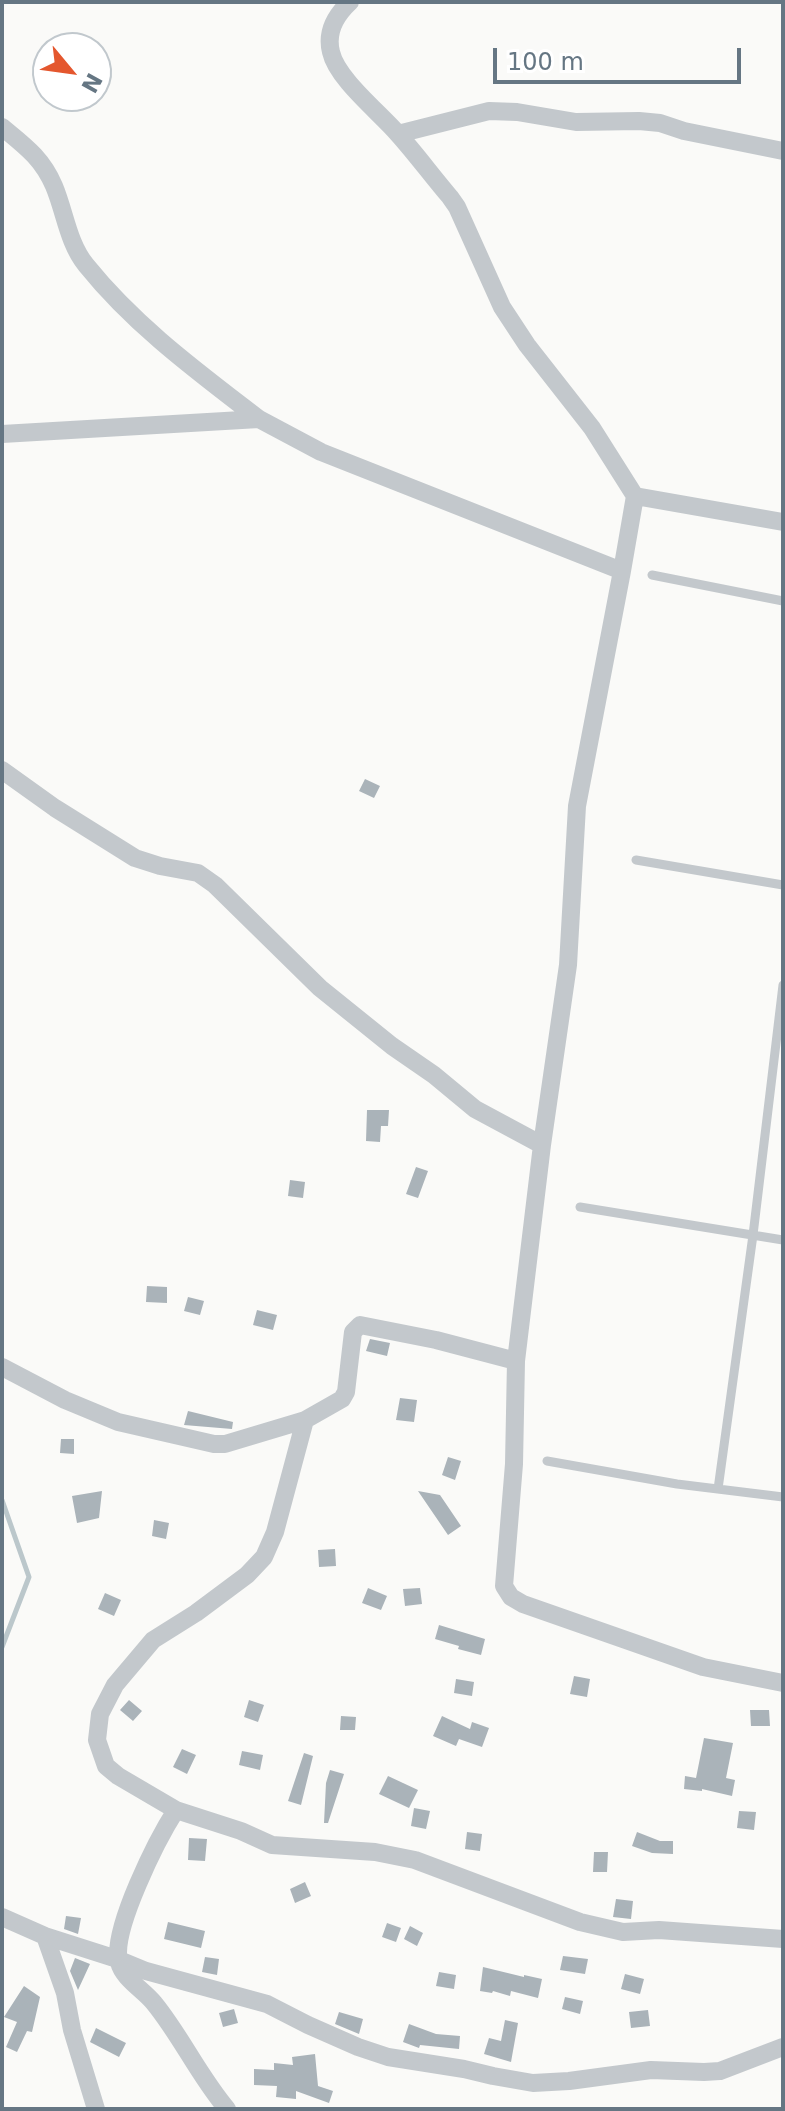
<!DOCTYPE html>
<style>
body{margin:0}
#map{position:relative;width:785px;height:2111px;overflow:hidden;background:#fafaf8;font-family:"DejaVu Sans",sans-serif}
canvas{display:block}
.frame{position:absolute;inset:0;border:4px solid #657683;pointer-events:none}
.north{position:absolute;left:32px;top:32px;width:80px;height:80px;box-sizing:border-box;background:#fff;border:2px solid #c1c8cd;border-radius:50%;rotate:119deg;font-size:22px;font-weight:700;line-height:32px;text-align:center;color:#657683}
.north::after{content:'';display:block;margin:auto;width:28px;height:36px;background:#e4572e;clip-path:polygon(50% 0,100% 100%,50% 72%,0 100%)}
.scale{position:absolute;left:493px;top:48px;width:248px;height:36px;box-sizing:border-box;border:4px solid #657683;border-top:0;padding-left:10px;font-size:24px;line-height:28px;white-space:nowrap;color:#657683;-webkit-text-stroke:6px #fff;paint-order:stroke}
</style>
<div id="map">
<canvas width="785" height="2111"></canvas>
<div class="frame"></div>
<div class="north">N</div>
<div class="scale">100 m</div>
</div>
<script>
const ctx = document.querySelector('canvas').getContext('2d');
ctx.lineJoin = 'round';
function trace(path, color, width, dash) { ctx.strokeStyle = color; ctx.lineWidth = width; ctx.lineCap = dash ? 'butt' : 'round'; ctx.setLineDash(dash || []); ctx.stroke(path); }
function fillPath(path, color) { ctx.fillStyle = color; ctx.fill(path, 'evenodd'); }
trace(new Path2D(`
 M2,1500l27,77 -27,70`), '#bbc7cb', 5);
fillPath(new Path2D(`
 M365,779l15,7 -6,12 -15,-7z
 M367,1110h22l-1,16h-7l-1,16 -14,-1z
 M416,1167l12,4 -10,27 -12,-4z
 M290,1180l15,2 -2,16 -15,-2z
 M147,1286l20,1v16l-21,-1z
 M188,1297l16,4 -4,14 -16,-4z
 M257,1310l20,5 -4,15 -20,-5z
 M370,1339l20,4 -3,13 -21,-5z
 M400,1398l17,2 -3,22 -18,-2z
 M188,1411l45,11 -1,7 -48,-4z
 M61,1439h13v15l-14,-1z
 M448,1457l13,4 -6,19 -13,-5z
 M102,1491l-3,27 -22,5 -5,-27z
 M418,1491l22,4 21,31 -13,9z
 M154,1520l15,3 -3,16 -14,-3z
 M335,1549l1,17 -17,1 -1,-17z
 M368,1588l19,8 -6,14 -19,-7z
 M420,1588l2,16 -17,2 -2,-17z
 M105,1593l16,7 -7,16 -16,-7z
 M439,1625l46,14 -4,16 -23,-6 1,-3 -24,-7z
 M574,1676l16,3 -3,18 -17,-3z
 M456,1679l18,3 -2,14 -18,-3z
 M129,1700l13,11 -9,10 -13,-11z
 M249,1700l15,5 -6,17 -14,-5z
 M750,1710h19l1,16h-19z
 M341,1716l15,1 -1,13h-15z
 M442,1716l28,13 2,-7 17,6 -7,19 -23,-8 -3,7 -23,-10z
 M704,1738l29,5 -7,35 9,2 -3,16 -30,-7v2l-18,-2 1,-13 11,2z
 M182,1749l14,6 -9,19 -14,-7z
 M242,1751l21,4 -3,15 -21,-5z
 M304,1753l9,3 -12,49 -13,-4z
 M330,1770l14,4 -16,49h-4l2,-40z
 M388,1776l30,14 -9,18 -30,-14z
 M414,1808l16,3 -4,18 -15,-3z
 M739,1811l17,1 -2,18 -17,-2z
 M467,1832l15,2 -2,17 -15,-2z
 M637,1832l23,9h13v13l-21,-1 -20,-7z
 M189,1838l18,1 -2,22 -17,-1z
 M594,1852h14l-1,20h-14z
 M305,1882l6,14 -16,7 -5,-14z
 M616,1899l17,2 -2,18 -18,-2z
 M66,1916l15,2 -3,16 -14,-5z
 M168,1922l37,9 -4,17 -37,-9z
 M387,1923l14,5 -5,14 -14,-5z
 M410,1926l13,7 -6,13 -13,-7z
 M563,1956l25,3 -3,15 -25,-4z
 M205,1957l14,2 -2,16 -15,-3z
 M75,1958l15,6 -12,26 -8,-19z
 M483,1967l41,10v-2l18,4 -4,19 -27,-7 -1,5 -17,-5 -1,2 -12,-2z
 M439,1972l17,3 -2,14 -18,-3z
 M625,1974l19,5 -4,15 -19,-5z
 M24,1986l16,11 -8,35 -5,-1 -10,21 -11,-5 11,-25 -13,-5z
 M565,1997l18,4 -3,13 -18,-5z
 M234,2009l4,14 -15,4 -4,-14z
 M648,2010l2,16 -19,2 -2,-16z
 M339,2012l24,7 -4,15 -24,-10z
 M505,2020l13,3 -7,39 -27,-8 5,-16 12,3z
 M409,2024l27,10 24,2 -1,13 -39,-4 -1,3 -16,-6z
 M96,2028l30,15 -7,14 -29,-15z
 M315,2054l3,32 15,5 -4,12 -33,-12v8l-20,-2 1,-11 -23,-1v-16l20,1v-7l19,2 -1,-8z`), '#aab3b9');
trace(new Path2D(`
 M652,575l131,26
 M636,860l147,25
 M580,1207l203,33
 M547,1461l130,23 106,13
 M718,1489l35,-254 30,-250`), '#c3c8cc', 9);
trace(new Path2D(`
 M350,2c-14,13 -24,30 -19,50 6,27 48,60 67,82 18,20 34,42 52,63l7,10 45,100 25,38 65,83 43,68 -13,75
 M2,127c23,19 40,31 52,59 11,26 14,57 32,79 49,61 112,107 173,154
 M398,134l91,-23 28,1 59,10 63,-1 21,2 24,8 99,20
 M2,434l257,-15 62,33 301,119 -45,235 -9,159 -26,180 -26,216 -2,103 -10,122 7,11 12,7 180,63 80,16
 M635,496l148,26
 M2,770l53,38 80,50 25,8 38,7 17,12 105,103 72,58 42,29 41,34 67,36
 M2,1367l63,33 53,22 96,22h11l80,-24 37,-21 4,-7 7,-60 7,-7 76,15 80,21
 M305,1420l-30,112 -11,25 -17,18 -51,38 -43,27 -38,45 -15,29 -3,26 9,26 12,10 58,34 65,21 31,14 103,7 40,8 165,62 43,10 36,-2 124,9
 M176,1810c-18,28 -65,120 -57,152 4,17 25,28 35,41 27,33 45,73 73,106
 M2,1917l43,19 72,23 29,12 121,33 41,21 50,22 30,10 76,12 29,7 40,7 36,-2 82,-11 53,2 16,-1 63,-24
 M45,1936l20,57 7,37 24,79`), '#c3c8cc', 18);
</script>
